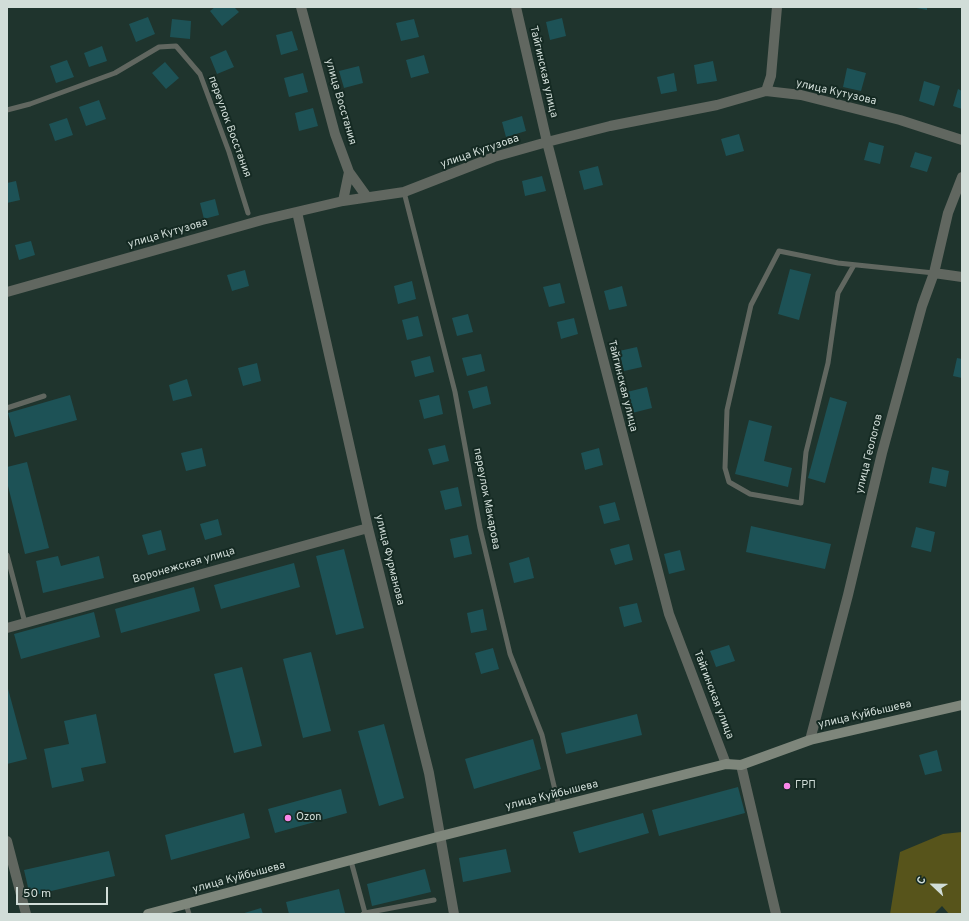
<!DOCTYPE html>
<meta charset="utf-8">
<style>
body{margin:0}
#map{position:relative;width:969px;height:921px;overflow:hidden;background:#1f342d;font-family:Overpass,sans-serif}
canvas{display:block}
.frame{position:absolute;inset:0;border:8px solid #d1ddd8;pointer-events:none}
.north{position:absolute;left:913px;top:865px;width:40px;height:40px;-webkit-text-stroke:3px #152a23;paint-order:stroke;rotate:292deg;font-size:11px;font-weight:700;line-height:16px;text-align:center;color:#d1ddd8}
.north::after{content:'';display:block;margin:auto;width:14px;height:18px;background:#d1ddd8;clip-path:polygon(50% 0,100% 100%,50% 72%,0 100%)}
.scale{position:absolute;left:16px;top:887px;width:92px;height:18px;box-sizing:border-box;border:2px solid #d1ddd8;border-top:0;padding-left:5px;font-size:12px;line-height:14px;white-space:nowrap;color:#d1ddd8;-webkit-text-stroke:3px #152a23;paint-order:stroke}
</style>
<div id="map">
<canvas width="969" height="921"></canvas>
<div class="frame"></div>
<div class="north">С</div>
<div class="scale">50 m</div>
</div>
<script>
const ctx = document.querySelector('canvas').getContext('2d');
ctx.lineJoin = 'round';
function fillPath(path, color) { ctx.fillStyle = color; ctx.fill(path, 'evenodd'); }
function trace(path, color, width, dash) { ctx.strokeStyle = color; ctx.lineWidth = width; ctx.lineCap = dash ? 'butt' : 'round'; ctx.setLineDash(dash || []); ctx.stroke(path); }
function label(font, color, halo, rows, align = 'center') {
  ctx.font = font + ' Overpass,sans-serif'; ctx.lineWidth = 4; ctx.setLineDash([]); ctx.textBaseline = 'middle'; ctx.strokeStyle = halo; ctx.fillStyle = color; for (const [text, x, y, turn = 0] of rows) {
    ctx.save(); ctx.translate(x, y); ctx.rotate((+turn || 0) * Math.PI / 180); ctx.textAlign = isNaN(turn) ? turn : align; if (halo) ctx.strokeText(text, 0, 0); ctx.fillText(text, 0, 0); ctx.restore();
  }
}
fillPath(new Path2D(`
 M962,832v82h-13l-7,-8 -8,8h-44l10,-62 43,-18z`), '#57541b');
fillPath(new Path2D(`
 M215,7h19l5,5 -17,14 -12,-15z
 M911,7h16v3z
 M148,17l7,17 -19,8 -7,-18z
 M562,18l4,18 -16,4 -4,-18z
 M172,19l19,2 -1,18 -20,-2z
 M414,19l5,18 -18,4 -5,-18z
 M292,31l6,19 -17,5 -5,-20z
 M102,46l5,15 -18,6 -5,-14z
 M226,50l8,17 -17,7 -7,-17z
 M424,55l5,18 -18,5 -5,-18z
 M67,60l7,17 -18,6 -6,-17z
 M713,61l4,20 -20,3 -3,-19z
 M165,62l14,16 -13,11 -14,-16z
 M359,66l4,17 -19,5 -5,-17z
 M847,68l19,5 -5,18 -18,-4z
 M303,73l5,19 -19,5 -5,-19z
 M674,73l3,18 -16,3 -4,-17z
 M924,81l16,5 -6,20 -15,-5z
 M958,89l4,2v18l-9,-3z
 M99,100l7,19 -20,7 -7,-19z
 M313,108l5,18 -19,5 -4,-18z
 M522,116l4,15 -20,6 -4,-15z
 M67,118l6,17 -18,6 -6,-17z
 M739,134l5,17 -18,5 -5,-17z
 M869,142l15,4 -4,18 -16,-4z
 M915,152l17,5 -5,15 -17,-5z
 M598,166l5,19 -19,5 -5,-19z
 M542,176l4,15 -21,5 -3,-15z
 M16,181l4,19 -13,3v-20z
 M215,199l4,16 -15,4 -4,-16z
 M31,241l4,14 -16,5 -4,-15z
 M790,269l21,5 -12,46 -21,-6z
 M245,270l4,16 -17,5 -5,-16z
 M412,281l4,18 -18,5 -4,-18z
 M560,283l5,20 -16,4 -6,-20z
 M622,286l5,20 -18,4 -5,-19z
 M468,314l5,18 -16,4 -5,-18z
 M418,316l5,20 -16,4 -5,-20z
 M574,318l4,16 -17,5 -4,-17z
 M637,347l5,20 -18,4 -5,-20z
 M481,354l4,17 -18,5 -5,-18z
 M430,356l4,16 -19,5 -4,-16z
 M957,358l5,1v19l-9,-2z
 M257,363l4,18 -18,5 -5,-18z
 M187,379l5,17 -19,5 -4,-16z
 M487,386l4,18 -18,5 -5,-18z
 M647,387l5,21 -20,5 -5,-21z
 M70,395l7,25 -62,17 -7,-24z
 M439,395l4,19 -19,5 -5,-19z
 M830,397l17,5 -22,81 -17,-5z
 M749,420l23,6 -8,35 28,7 -4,19 -53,-13z
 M445,445l4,16 -16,4 -5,-16z
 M202,448l4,18 -20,5 -5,-18z
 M599,448l4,17 -18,5 -4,-17z
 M27,462l22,86 -24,6 -18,-72v-15z
 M932,467l17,4 -3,16 -17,-4z
 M458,487l4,19 -17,4 -5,-19z
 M615,502l5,18 -16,4 -5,-18z
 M218,519l4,16 -17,5 -5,-16z
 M751,526l80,18 -6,25 -79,-17z
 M916,527l19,5 -4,20 -20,-5z
 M161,530l5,20 -18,5 -6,-20z
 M468,535l4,19 -18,4 -4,-19z
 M629,544l4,16 -18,5 -5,-16z
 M344,549l20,79 -28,7 -20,-79z
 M680,550l5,20 -16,4 -5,-20z
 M58,556l3,10 38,-10 5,22 -61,15 -7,-32z
 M529,557l5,21 -20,5 -5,-20z
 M294,563l6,24 -79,22 -7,-24z
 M194,587l6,24 -79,22 -6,-24z
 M637,603l5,19 -18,5 -5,-20z
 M483,609l4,21 -16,3 -4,-20z
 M94,612l6,25 -79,22 -7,-25z
 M729,645l6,16 -19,6 -6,-16z
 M493,648l6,21 -18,5 -6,-21z
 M311,652l20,79 -28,7 -20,-79z
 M242,667l20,79 -28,7 -20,-79z
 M7,685l20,74 -20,5z
 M96,714l10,49 -25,5 3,13 -32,7 -8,-39 25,-5 -5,-23z
 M637,714l5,21 -76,19 -5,-21z
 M384,724l20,74 -25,8 -21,-75z
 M533,739l8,30 -67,20 -9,-30z
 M937,750l5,21 -17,4 -6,-20z
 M738,787l7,26 -86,23 -7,-26z
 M341,789l6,24 -72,20 -7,-24z
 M244,813l6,25 -79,22 -6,-25z
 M643,813l6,20 -70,20 -6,-21z
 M506,849l5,23 -48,10 -4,-24z
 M109,851l6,25 -85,20 -6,-26z
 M425,869l6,23 -59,14 -5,-22z
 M339,889l6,24 -56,1 -3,-12z
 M261,908l2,6h-22z`), '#1d5256');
trace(new Path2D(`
 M7,110l23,-6 85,-31 44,-26 17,-1 24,28 29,78 19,61
 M404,192l51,200 25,136 30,126 32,81 17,72
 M854,265l-16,28 -10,70 -22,89 -5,51 -51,-9 -21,-12 -4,-14 2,-58 24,-105 28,-54 59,12 96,10
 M7,408l37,-12
 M7,555l18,68
 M351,861l14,52 -2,1
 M186,904l3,10
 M365,913l69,-13`), '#616760', 5);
trace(new Path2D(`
 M301,7l34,127 14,38 18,25
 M516,7l31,135 122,472 57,150
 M766,91l5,-15 6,-69
 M343,201l6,-29
 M297,212l71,316 61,245 25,141
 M934,273l28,4
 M7,292l255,-72 81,-19 61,-9 90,-35 53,-15 63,-16 107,-21 49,-14 35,4 99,25 62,20
 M7,628l361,-100
 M810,740l38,-145 34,-142 40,-147 12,-33 14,-60 14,-36
 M741,765l35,149
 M7,841l19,73`), '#616760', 10);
trace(new Path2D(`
 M148,914l293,-78 285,-72 15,1 69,-25 152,-35`), '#7e867b', 10);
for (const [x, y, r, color] of [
 [787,786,4,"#f987e9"],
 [288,818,4,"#f987e9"]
]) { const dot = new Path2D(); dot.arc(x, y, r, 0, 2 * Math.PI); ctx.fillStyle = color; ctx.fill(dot); trace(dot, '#152a23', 1.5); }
label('11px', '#d1ddd8', '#152a23', [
 ["Тайгинская улица",543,72,77],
 ["улица Кутузова",836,93,13],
 ["улица Восстания",340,102,74],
 ["переулок Восстания",229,127,70],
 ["улица Кутузова",480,152,-19],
 ["улица Кутузова",168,234,-16],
 ["Тайгинская улица",622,386,76],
 ["улица Геологов",870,454,-76],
 ["переулок Макарова",486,499,79],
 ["улица Фурманова",389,560,76],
 ["Воронежская улица",184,566,-16],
 ["Тайгинская улица",713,695,69],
 ["улица Куйбышева",865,715,-13],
 ["улица Куйбышева",552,796,-14],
 ["улица Куйбышева",239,878,-15]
]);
label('11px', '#d1ddd8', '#152a23', [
 ["ГРП",795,786],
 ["Ozon",296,818]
], 'left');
</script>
